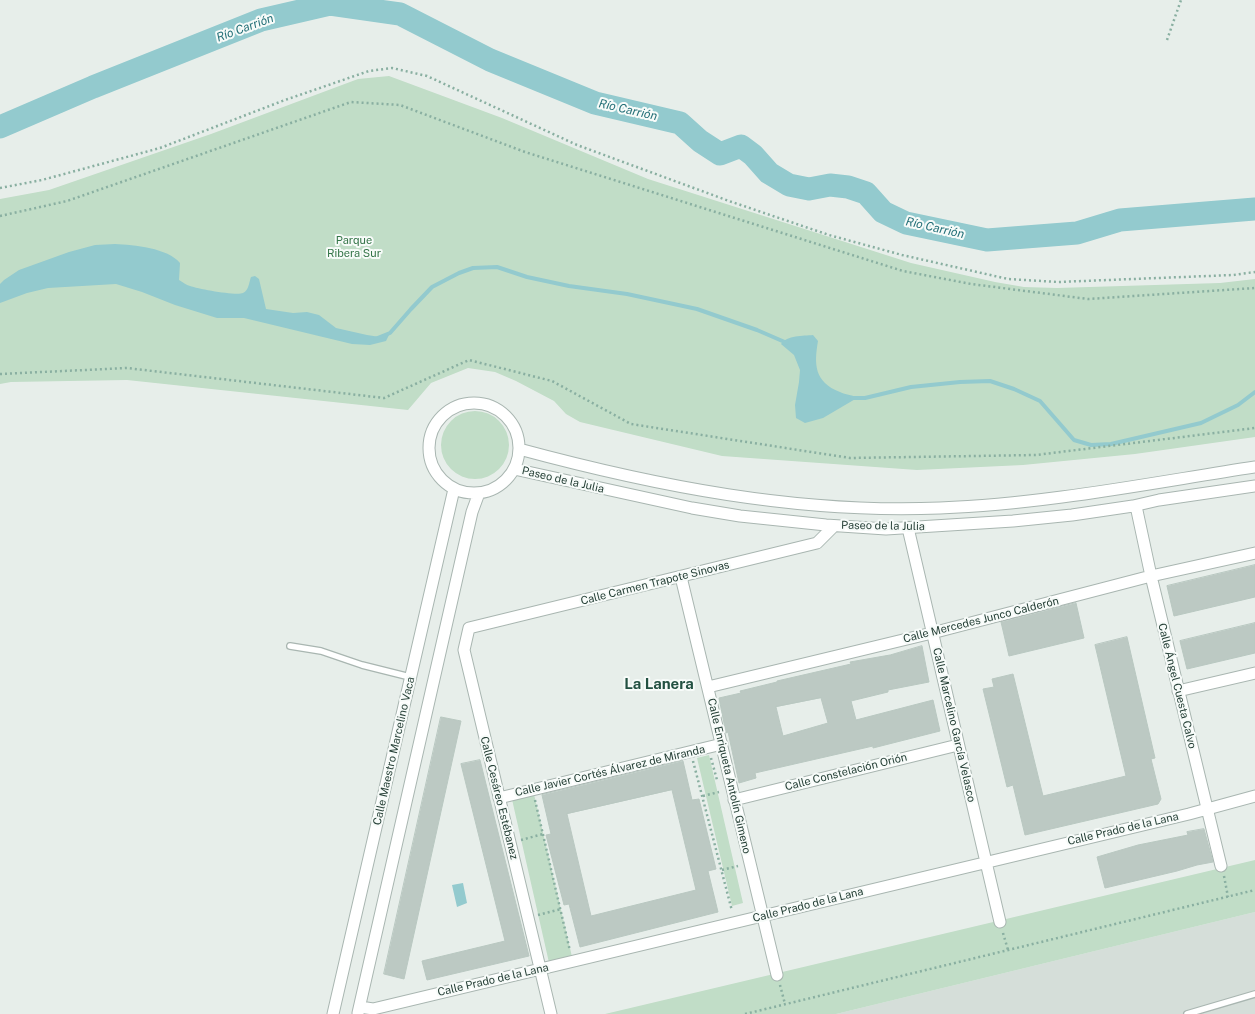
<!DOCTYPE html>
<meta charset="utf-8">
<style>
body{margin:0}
canvas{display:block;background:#e7eeea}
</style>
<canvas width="1255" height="1014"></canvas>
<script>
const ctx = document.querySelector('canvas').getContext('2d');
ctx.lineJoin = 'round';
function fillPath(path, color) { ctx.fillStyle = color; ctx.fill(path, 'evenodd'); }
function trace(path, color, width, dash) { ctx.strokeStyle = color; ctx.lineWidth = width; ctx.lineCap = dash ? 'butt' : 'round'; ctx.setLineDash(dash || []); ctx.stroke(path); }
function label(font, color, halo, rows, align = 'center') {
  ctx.font = font + ' "Public Sans",sans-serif'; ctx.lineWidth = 4; ctx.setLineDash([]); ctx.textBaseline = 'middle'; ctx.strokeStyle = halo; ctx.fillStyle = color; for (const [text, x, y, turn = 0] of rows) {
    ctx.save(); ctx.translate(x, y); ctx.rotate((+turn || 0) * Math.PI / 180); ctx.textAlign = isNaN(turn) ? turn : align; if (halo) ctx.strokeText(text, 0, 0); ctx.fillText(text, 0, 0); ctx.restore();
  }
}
fillPath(new Path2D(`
 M1255,912v102h-419z`), '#d5ded9');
fillPath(new Path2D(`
 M389,76l113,42 146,61 263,84 84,19 29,5 33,1 163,-5 35,-4v158l-120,17 -112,11 -106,5 -195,-14 -142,-34 -14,-8 -12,-13 -38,-20 -21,-9 -27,-4 -37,15 -23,27 -281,-30 -116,2 -11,2v-185l49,-9 162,-56 147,-55z
 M441 445a34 34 0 1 1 68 0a34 34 0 1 1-68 0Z
 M709,755l34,148 -11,3 -35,-148z
 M533,790l40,171 -23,6 -39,-172z
 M1255,860v52l-419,102h-231z`), '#c1ddc7');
fillPath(new Path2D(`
 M115,244c19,1 53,4 65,19l-1,17c4,2 7,5 11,6 9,3 46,10 53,7 6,-3 6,-11 8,-16l4,-1 4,3 7,30 27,4 14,-1 12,3 17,13 31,7 13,2 10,-4 -4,8 -16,4 -18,-1 -108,-26h-27l-42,-13 -33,-13 -26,-8 -68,4 -21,5 -27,10v-19l4,-4 15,-10 50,-18 26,-7z
 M813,335l5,6c-4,23 -4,41 22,51 6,3 11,2 17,6l-34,20 -18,5 -9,-5 -1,-13 4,-23 1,-12 -6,-15 -13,-11c6,-9 22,-8 32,-9z
 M463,883l4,20 -10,4 -5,-22z`), '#93cace');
trace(new Path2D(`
 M330,4l15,-4
 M375,339l15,-6 21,-24 21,-22 27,-14 14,-5 24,-1 30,10 42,9 58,8 70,15 60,21 30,13
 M852,398h13l46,-11 49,-5 30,-1 24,8 26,12 34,39 17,5 20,-1 90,-21 37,-18 17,-13`), '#93cace', 4);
trace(new Path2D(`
 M0,127l93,-40 168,-67 69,-16 70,10 90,46 105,43 85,20 20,18 20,13 21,-8 12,9 16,18 20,12 20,4 21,-4 18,2 18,6 17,19 23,11 81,17 90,-7 43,-13 135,-11`), '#93cace', 23);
const building = new Path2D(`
 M1255,565v32l-81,19 -7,-30z
 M1076,603l8,35 -75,18 -8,-34z
 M1255,623v30l-68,16 -7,-28z
 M1127,637l28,121 -4,1 10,40 -3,5 -133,31 -12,-50 -6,2 -24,-98 11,-2 -2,-8 21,-5 30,122 83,-20 -31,-131z
 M922,646l7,36 -41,8v2l-37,9 5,19 77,-20 7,31 -67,17v-2l-118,27 1,5 -17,5 -11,-51 -2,1 -7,-35 22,-5 -1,-2 37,-9v-1l74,-17 -1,-2 40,-7zM821,698l7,25 -45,13 -7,-29z
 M441,717l20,4 -57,258 -20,-5z
 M480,760l49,196 -102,24 -5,-19 83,-20 -44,-177z
 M683,761l9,39 7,-1 17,70 -8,2 10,41 -138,35 -11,-43 -5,1 -18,-70 5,-1 -9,-39zM672,790l24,100 -105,26 -24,-102z
 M1204,829l9,33 -16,3 -20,6 -72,17 -8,-31 41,-12 50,-10 -1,-3z`);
fillPath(building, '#bcc9c3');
trace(building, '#b9c8c1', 1);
const lane = new Path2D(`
 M290,646l31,5 41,14 48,12
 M1187,1014l68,-20`);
const street = new Path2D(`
 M429 448a45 45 0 1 1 90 0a45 45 0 1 1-90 0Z
 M519,449c137,37 279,65 421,59 106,-4 210,-25 315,-41
 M514,469l178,39 48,8 86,9 60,4 127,-8 59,-6 61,-9 26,-6 96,-14
 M1136,506l15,70 70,290
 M908,528l92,394
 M681,577l96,398
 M708,687l224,-54 219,-57 104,-23
 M1178,691l77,-18
 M499,798l223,-54
 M734,800l224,-55
 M360,1007l13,2 816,-195 66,-18
 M358,1013l114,-501 7,-19
 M333,1014l121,-525
 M551,1014l-87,-364 5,-22 348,-85 17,-17`);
trace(lane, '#a9b6b1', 8);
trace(street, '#a9b6b1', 13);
trace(new Path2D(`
 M1167,40l14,-40
 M0,188l42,-8 118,-32 125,-48 84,-29 23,-3 35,8 150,69 152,56 100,34 73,20 106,24 50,3 175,-7 22,-3
 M0,216l67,-15 284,-99 49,3 125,47 378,119 68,13 117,15 167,-11
 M0,374l127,-6 257,30 85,-38 83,21 79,43 219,34 186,-3 219,-27
 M711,758l6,22
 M693,761l39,150
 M703,796l16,-4
 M535,800l35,151
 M521,840l22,-6
 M722,870l16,-4
 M1224,876l4,21
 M538,915l23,-6
 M1003,933l5,17
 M780,985l5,19
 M745,1014l510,-124`), '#89afa1', 2.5, [2, 3]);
trace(lane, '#fff', 5.5);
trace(street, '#fff', 11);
label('11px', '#337447', '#f7fbf9', [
 ["Parque",354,241],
 ["Ribera Sur",354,254]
]);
label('11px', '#264037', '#f7fbf9', [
 ["Paseo de la Julia",563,480,13],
 ["Paseo de la Julia",883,526,1],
 ["Calle Carmen Trapote Sinovas",655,583,-14],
 ["Calle Mercedes Junco Calderón",981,620,-14],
 ["Calle Ángel Cuesta Calvo",1177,686,76],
 ["Calle Marcelino García Velasco",954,725,77],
 ["Calle Maestro Marcelino Vaca",394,751,-77],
 ["Calle Javier Cortés Álvarez de Miranda",610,771,-13],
 ["Calle Constelación Orión",846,772,-14],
 ["Calle Enriqueta Antolín Gimeno",729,776,77],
 ["Calle Cesáreo Estébanez",499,798,76],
 ["Calle Prado de la Lana",1123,829,-13],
 ["Calle Prado de la Lana",808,905,-14],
 ["Calle Prado de la Lana",493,980,-13]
]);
label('italic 12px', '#247078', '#f7fbf9', [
 ["Río Carrión",245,28,-20],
 ["Río Carrión",628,110,13],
 ["Río Carrión",935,228,13]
]);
label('bold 15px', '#235142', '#f7fbf9', [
 ["La Lanera",659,684]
]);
</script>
